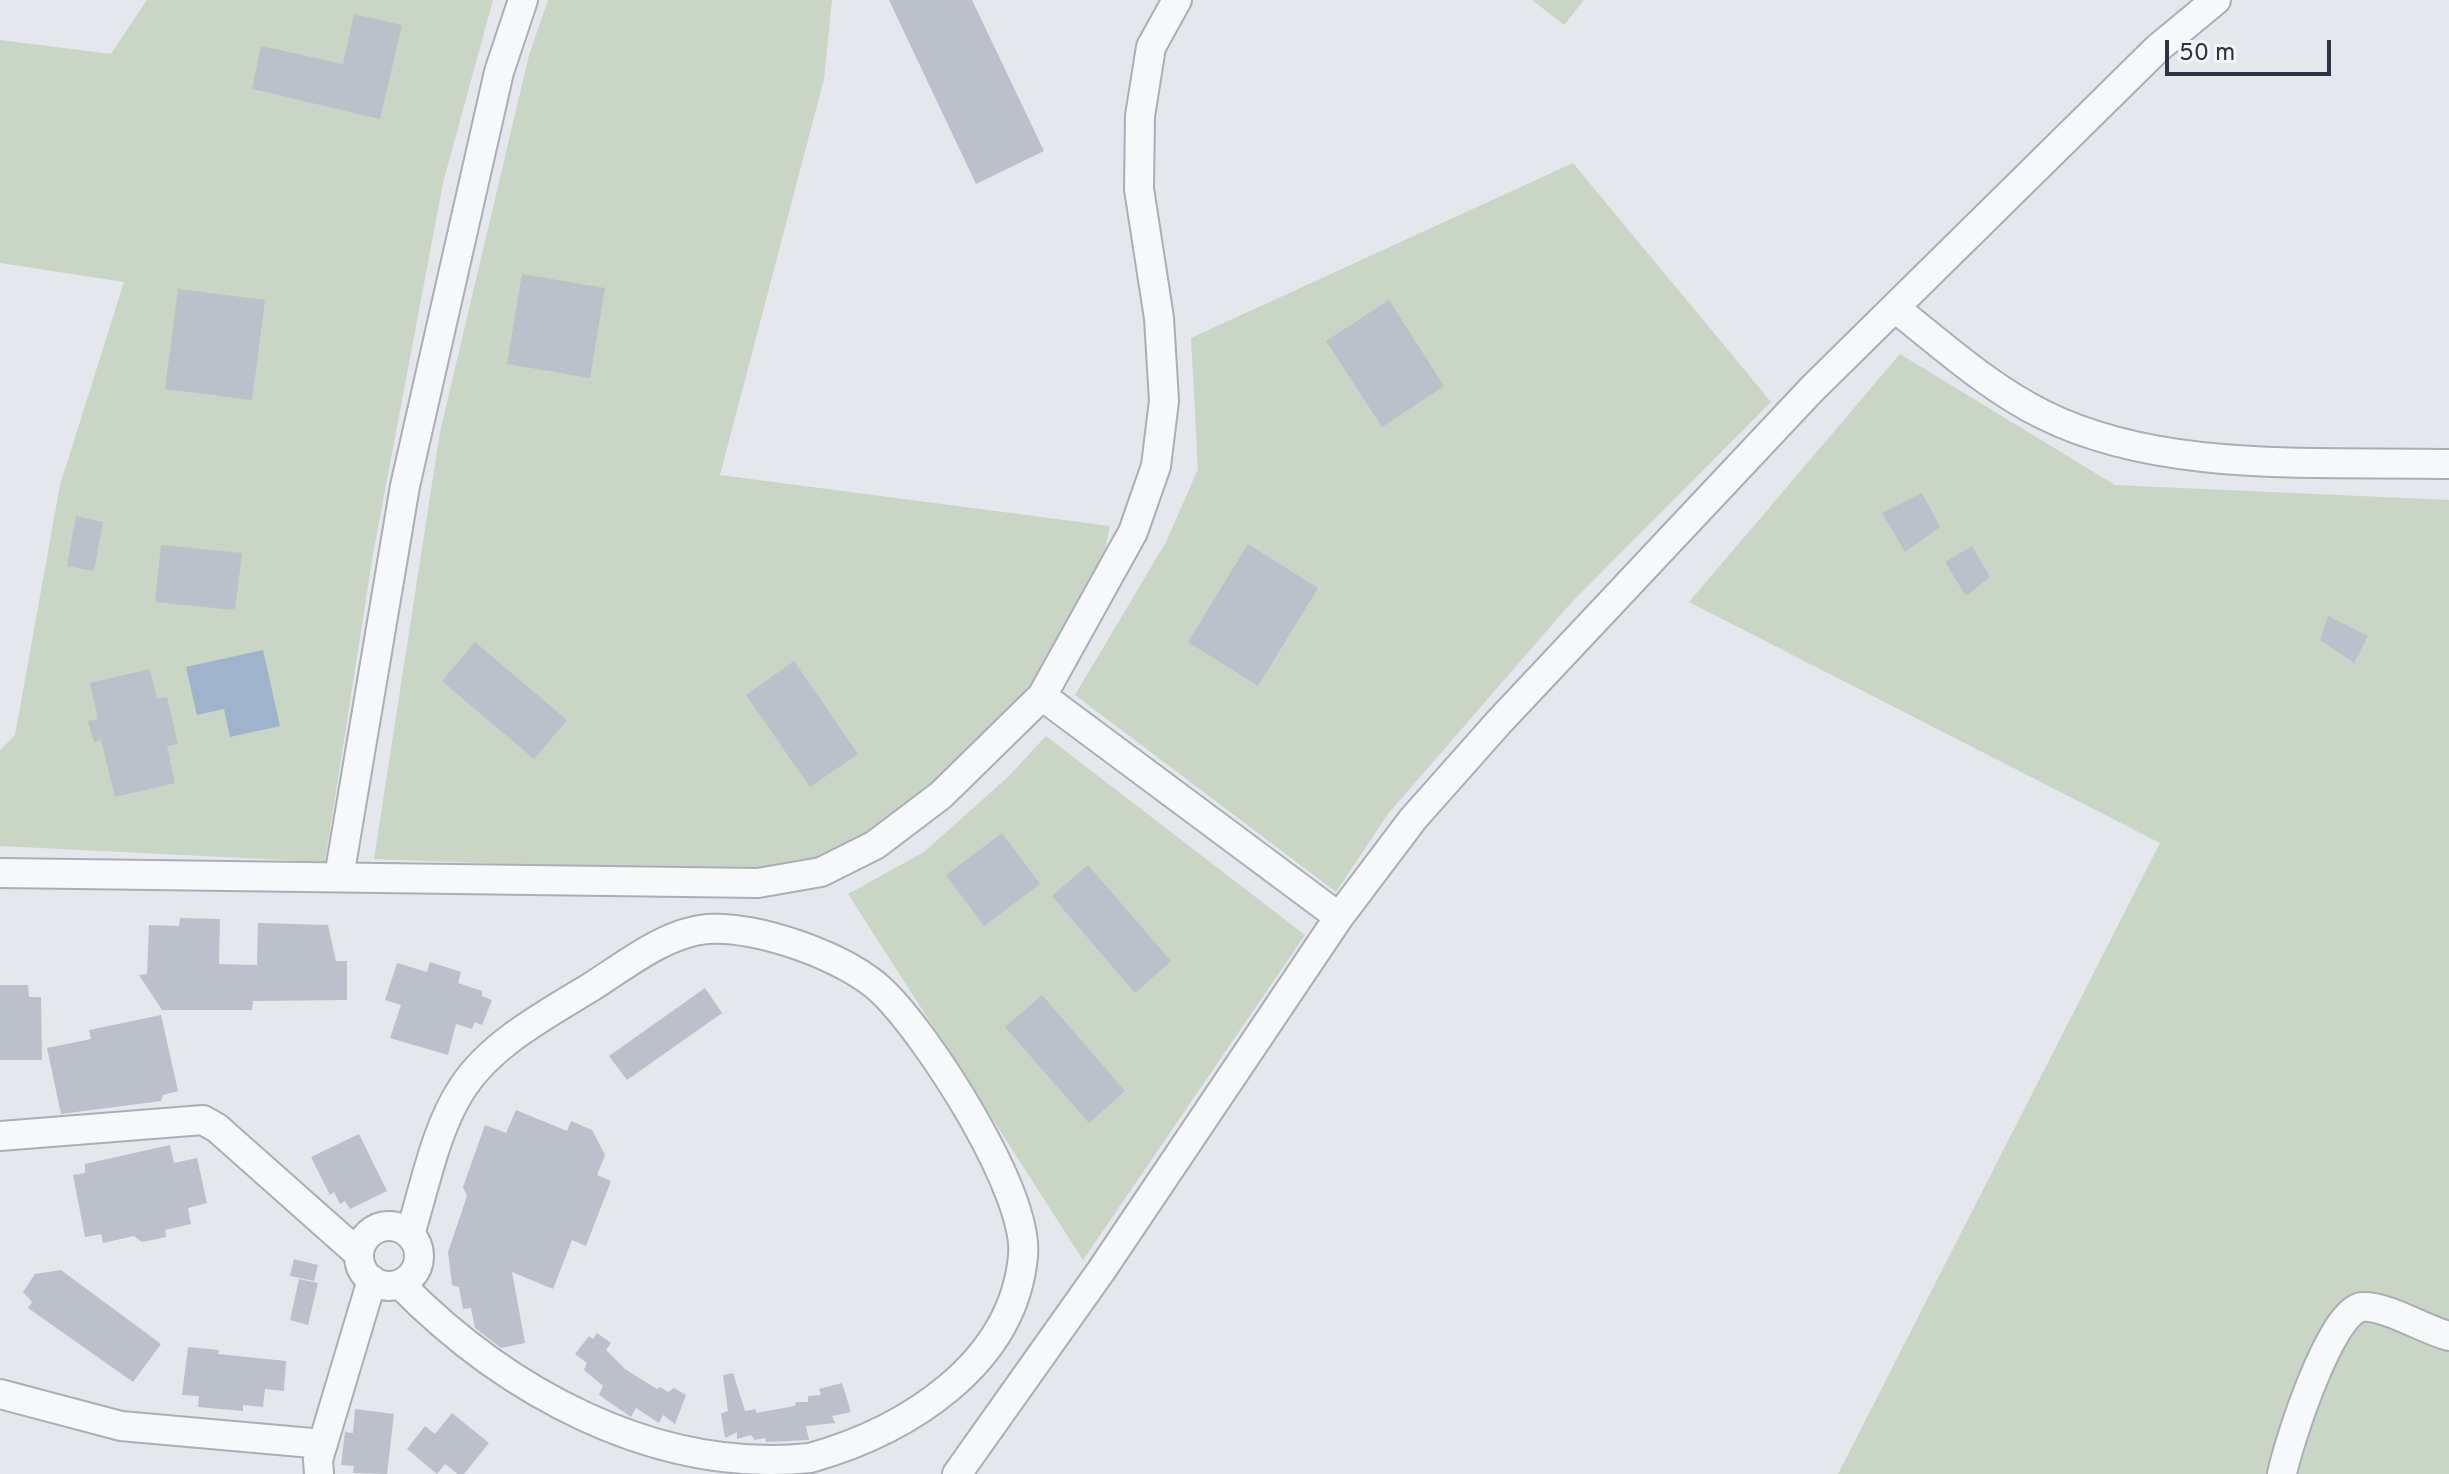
<!DOCTYPE html>
<style>
body{margin:0}
#map{position:relative;width:2449px;height:1474px;overflow:hidden;background:#e4e7ec;font-family:Overpass,sans-serif}
canvas{display:block}
.scale{position:absolute;left:2165px;top:40px;width:166px;height:36px;box-sizing:border-box;border:4px solid #2b3445;border-top:0;padding-left:10px;font-size:24px;line-height:28px;white-space:nowrap;color:#2b3445;-webkit-text-stroke:6px #f4f6f9;paint-order:stroke}
</style>
<div id="map">
<canvas width="2449" height="1474"></canvas>
<div class="scale">50 m</div>
</div>
<script>
const ctx = document.querySelector('canvas').getContext('2d');
ctx.lineJoin = 'round';
function fillPath(path, color) { ctx.fillStyle = color; ctx.fill(path, 'evenodd'); }
function trace(path, color, width, dash) { ctx.strokeStyle = color; ctx.lineWidth = width; ctx.lineCap = dash ? 'butt' : 'round'; ctx.setLineDash(dash || []); ctx.stroke(path); }
fillPath(new Path2D(`
 M147,0h346l-50,183 -70,371 -48,308 -325,-16v-96l15,-15 45,-250 64,-203 -124,-19v-223l111,14z
 M548,0h284l-8,79 -104,396 390,51 -7,34 -64,115 -66,73 -95,85 -68,36 -121,2 -315,-12 66,-427 89,-377z
 M1532,0h52l-20,25z
 M1573,163l198,239 -201,202 -182,210 -52,78 -261,-197 91,-153 32,-73 -7,-131z
 M1900,354l215,131 334,15v974h-611l322,-631 -471,-241z
 M1046,736l259,199 -222,325 -235,-366 76,-42 85,-76z`), '#c9d6c5');
fillPath(new Path2D(`
 M263,650l17,76 -50,11 -6,-28 -27,6 -11,-48z`), '#9fb4cc');
fillPath(new Path2D(`
 M889,0h83l72,151 -68,33z
 M354,14l48,11 -22,94 -128,-30 9,-43 82,18z
 M522,274l83,14 -15,90 -83,-14z
 M178,289l87,11 -13,100 -87,-11z
 M1389,300l55,86 -62,41 -56,-86z
 M1922,493l18,34 -35,25 -23,-39z
 M76,516l27,6 -9,49 -27,-5z
 M1248,544l70,44 -60,98 -70,-44z
 M161,545l81,8 -7,57 -80,-8z
 M1972,546l18,31 -24,19 -21,-34z
 M2328,616l40,20 -14,27 -34,-23z
 M475,642l92,78 -33,39 -92,-78z
 M794,661l64,93 -48,33 -64,-92z
 M150,669l7,30 10,-2 11,47 -11,2 8,37 -60,14 -14,-57 -7,2 -6,-21 10,-2 -8,-36z
 M1002,833l38,51 -56,42 -38,-51z
 M1088,865l83,96 -36,32 -83,-97z
 M180,918l40,1 -1,45 38,1 1,-42 70,2 8,36h11v39l-94,1 -1,9h-90l-23,-35 8,-1 2,-49 30,1z
 M430,962l31,10 -3,11 24,8v5l10,4 -10,25 -7,-3 -3,7 -16,-5 -8,31 -58,-17 11,-33 -16,-5 12,-37 30,9z
 M0,985h28l1,12h12l1,63h-42z
 M705,988l17,25 -95,67 -18,-24z
 M1042,995l83,96 -36,32 -84,-96z
 M161,1015l17,76 -15,4 -2,6 -100,13 -14,-66 44,-9 -2,-9z
 M516,1110l51,21 4,-10 21,9 13,25 -8,20 14,6 -25,65 -14,-6 -19,49 -41,-17 13,71 -24,5 -26,-20 -4,-20 -8,1 -4,-22 -7,-2 -4,-33 19,-56 -4,-9 22,-62 21,8z
 M359,1134l28,57 -37,18 -5,-8 -5,3 -6,-12 -4,3 -19,-38z
 M170,1145l4,18 23,-5 10,45 -19,5 3,16 -26,6 1,7 -24,5 -8,-6 -31,7 -2,-9 -16,3 -12,-62 12,-2v-9z
 M294,1259l24,6 -4,16 -24,-5z
 M61,1270l100,74 -28,38 -105,-74 4,-6 -9,-10 12,-18z
 M299,1279l19,4 -10,42 -18,-5z
 M597,1333l14,10 -5,7 19,19 32,20 3,-2 8,5 6,-4 12,7 -11,29 -12,-9 -4,8 -23,-15 -5,9 -32,-22 4,-9 -19,-16 3,-7 -12,-9 14,-18 4,3z
 M188,1347l31,3 -1,4 68,7 -2,30 -19,-2 -2,18 -20,-2v6l-45,-4 1,-11 -17,-1z
 M733,1373l12,38 11,-2v4l39,-7 1,-4h12v-6l13,-1 -2,-6 23,-6 9,29 -19,4 3,7 -29,3 3,14 -43,2 -1,-4 -10,2 -4,-5 -14,4v-7l-12,6 -4,-24 7,-3 -5,-36z
 M355,1409l39,5 -7,60 -34,-1 1,-7 -13,-1 4,-33 8,1z
 M452,1413l37,30 -25,31h-6l-13,-10 -8,10 -30,-25 18,-23 10,8z`), '#bbc0ca');
const minor = new Path2D(`
 M1895,308c47,37 93,79 147,106 119,60 276,47 407,50
 M1042,696l297,221
 M0,873l758,10 63,-11 54,-27 66,-50 101,-99 91,-164 23,-66 8,-65 -5,-83 -20,-129 1,-73 11,-69 26,-47
 M339,877l66,-391 94,-414 24,-72
 M0,1136l203,-16 14,8 142,126
 M359 1256a30 30 0 1 1 60 0a30 30 0 1 1-60 0Z
 M400,1284c104,106 253,190 410,174 96,-27 203,-93 213,-202 6,-64 -94,-219 -140,-264 -36,-35 -126,-67 -176,-63 -42,4 -81,36 -116,58 -44,27 -99,56 -128,100 -28,42 -38,100 -53,147
 M0,1394l121,32 202,18
 M319,1474l-1,-14 54,-180
 M957,1474l144,-203 238,-354 74,-98 86,-97 313,-333 346,-341 58,-48
 M2282,1474c6,-30 49,-164 80,-167 23,-2 63,23 87,29`);
trace(minor, '#a9aeb7', 32);
trace(minor, '#f7f8fa', 28);
</script>
